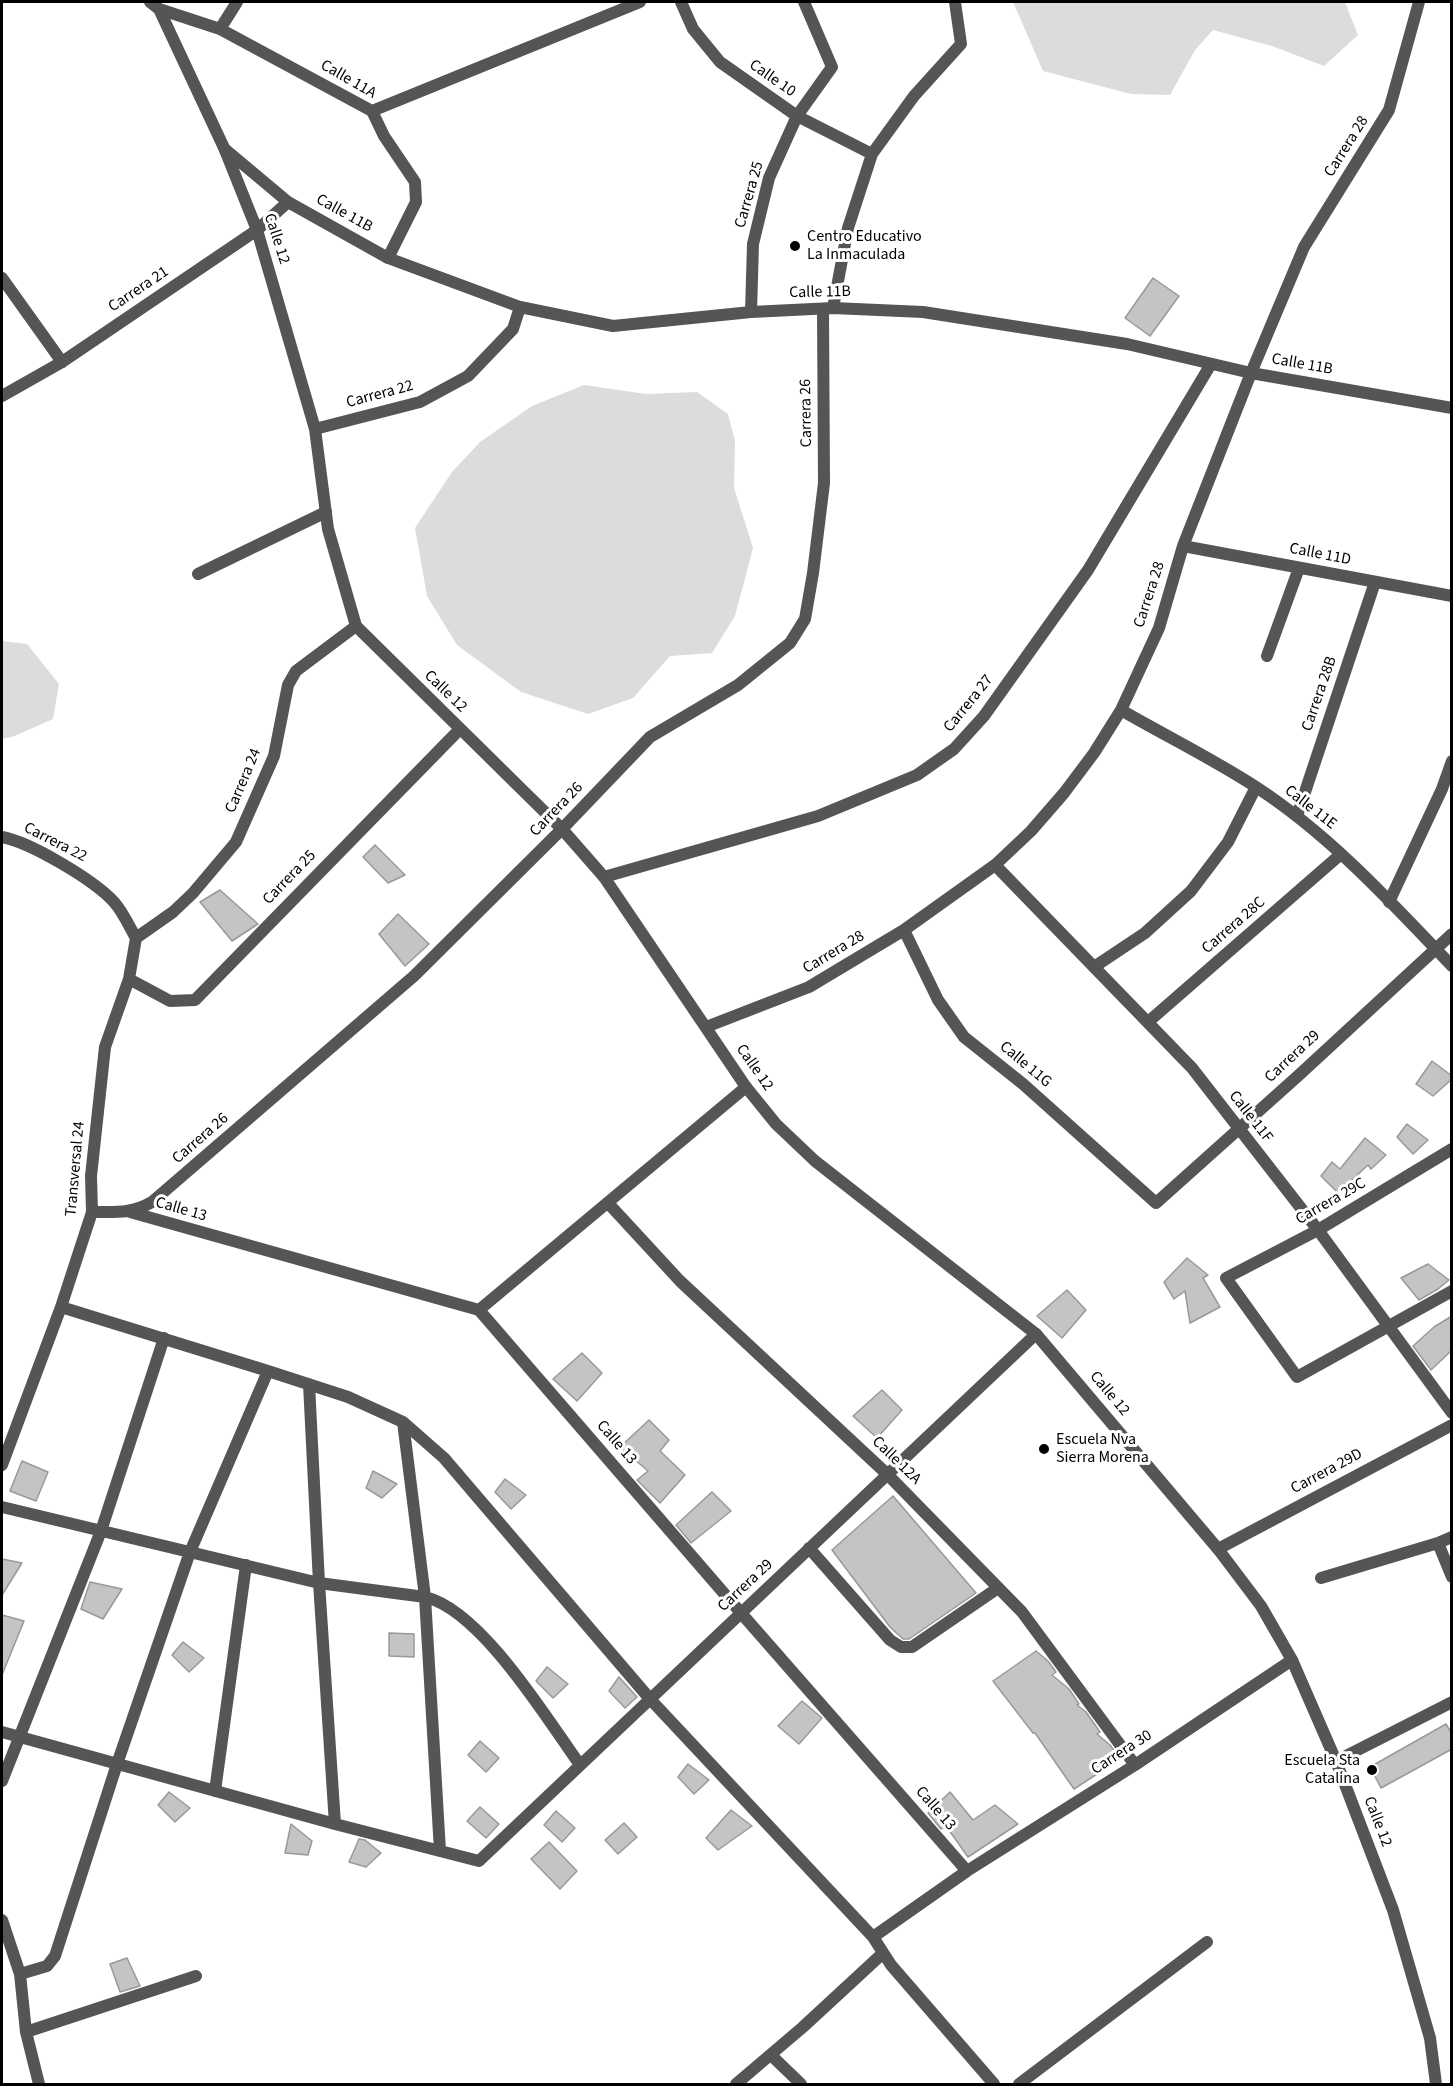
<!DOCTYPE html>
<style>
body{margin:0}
#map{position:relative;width:1453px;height:2086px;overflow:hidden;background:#fff;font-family:"Source Sans 3",sans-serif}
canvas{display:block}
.frame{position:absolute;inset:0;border:3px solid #000;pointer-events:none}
</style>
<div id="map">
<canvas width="1453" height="2086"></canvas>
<div class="frame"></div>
</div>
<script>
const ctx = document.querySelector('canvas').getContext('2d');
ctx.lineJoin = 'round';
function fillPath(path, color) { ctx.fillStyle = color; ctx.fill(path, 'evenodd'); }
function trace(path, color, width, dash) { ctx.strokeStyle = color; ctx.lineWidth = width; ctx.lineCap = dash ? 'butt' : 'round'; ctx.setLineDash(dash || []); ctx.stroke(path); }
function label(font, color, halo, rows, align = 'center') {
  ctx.font = font + ' "Source Sans 3",sans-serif'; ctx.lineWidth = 6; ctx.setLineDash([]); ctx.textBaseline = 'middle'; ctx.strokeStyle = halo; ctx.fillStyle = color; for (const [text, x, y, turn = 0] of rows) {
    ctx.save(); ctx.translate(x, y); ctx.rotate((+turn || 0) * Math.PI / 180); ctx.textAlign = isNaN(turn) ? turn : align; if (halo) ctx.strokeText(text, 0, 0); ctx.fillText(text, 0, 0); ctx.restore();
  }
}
fillPath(new Path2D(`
 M1013,2h332l13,33 -34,31 -52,-20 -59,-16 -18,20 -25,45 -39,-1 -88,-23z
 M584,385l62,9 51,-2 31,22 7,27 -1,47 19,60 -18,68 -23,37 -42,3 -37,42 -45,16 -67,-22 -64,-47 -30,-49 -12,-68 37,-56 28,-30 52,-36z
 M2,641l25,3 32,40 -6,35 -41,18 -10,2z`), '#dcdcdc');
const building = new Path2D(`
 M1153,278l26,18 -29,40 -25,-18z
 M375,845l30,30 -17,8 -25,-26z
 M220,890l38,34 -26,17 -32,-39z
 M398,914l31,30 -24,22 -26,-32z
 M1432,1061l20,15v3l-19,17 -17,-12z
 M1407,1124l21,16 -15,14 -16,-17z
 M1365,1138l21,17 -15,14 -3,-4 -30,28 -17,-17 11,-14 8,7z
 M1187,1258l21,17 -5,3 17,29 -30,16 -5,-32 -11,8 -10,-17z
 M1428,1264l21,16 -11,9 -19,11 -18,-22z
 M1067,1290l19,20 -24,28 -25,-22z
 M1452,1316v34l-21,20 -18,-24 21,-19z
 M582,1353l20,20 -25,28 -24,-22z
 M882,1390l20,20 -25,28 -24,-22z
 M649,1420l20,20 -9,11 25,24 -25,28 -23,-23 11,-9 -28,-24z
 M22,1461l26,11 -12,29 -26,-10z
 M373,1471l24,13 -15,14 -16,-10z
 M505,1479l21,16 -15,14 -16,-17z
 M712,1492l19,19 -40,32 -15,-18z
 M893,1496l83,97 -67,46h-6l-13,-12 -58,-77z
 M2,1559l20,4 -20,32z
 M90,1582l32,7 -19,30 -22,-10z
 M2,1615l22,6 -22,54z
 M389,1633l25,1v23l-25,-1z
 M183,1642l21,16 -15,14 -17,-17z
 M1036,1651l12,10 8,11 -4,3 17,14 10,15 -2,1 9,7 14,20 -3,2 13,11 10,14 -46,30 -39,-56h-2l-40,-52z
 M547,1667l21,17 -15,14 -17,-17z
 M619,1677l18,20 -12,11 -16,-17z
 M802,1701l20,17 -23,26 -21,-18z
 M1446,1724l6,10v15l-71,39 -11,-21z
 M480,1741l19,17 -13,14 -18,-17z
 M688,1764l21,16 -15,14 -16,-17z
 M169,1792l21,16 -15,14 -17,-17z
 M950,1792l23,28 22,-15 23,19 -50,33 -22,-31 -5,3 -13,-16z
 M480,1807l19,17 -13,14 -19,-17z
 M731,1810l21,16 -34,24 -12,-12z
 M556,1811l19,17 -13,14 -18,-17z
 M624,1823l13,14 -19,17 -13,-14z
 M291,1824l21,17 -4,14 -23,-2z
 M359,1839l6,1 16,13 -15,14 -17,-5z
 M549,1842l28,29 -17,18 -29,-30z
 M127,1958l13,28 -20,6 -10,-28z`);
fillPath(building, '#c4c4c4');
trace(building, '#999', 1.5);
trace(new Path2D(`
 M372,111l12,25 31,46 1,20 -28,56`), '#555', 12);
trace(new Path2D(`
 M150,2l9,7 66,141
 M681,2l12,27 27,33 77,54 75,38
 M159,9l61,20 152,82 268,-109
 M220,29l17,-27
 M2,278l60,84
 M833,308l15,-80 24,-74 42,-58 47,-52 -6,-42
 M751,312l2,-68 16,-66 28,-62 35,-49 -28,-65
 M1183,546l269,50
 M198,574l128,-62
 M1267,656l32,-88
 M1121,710c45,26 92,49 135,77 74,48 135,115 196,179
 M1297,816l78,-234
 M2,837c28,5 92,43 112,65 9,10 15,24 22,36
 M995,865l197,203 126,162 134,183
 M604,877l214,-61 99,-41 37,-26 30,-33 104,-146 123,-206
 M1389,902l53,-113 10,-28
 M904,930l34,70 26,37 59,47 133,119 143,-128 153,-141
 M136,938l37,-26 20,-19 43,-51 38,-86 14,-71 8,-14 60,-45
 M1094,967l51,-34 46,-42 37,-49 28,-55
 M129,979l41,22 25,-1 265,-271
 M1148,1022l193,-168
 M706,1027l103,-40 95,-57 91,-65 36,-34 33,-38 30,-40 27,-43 38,-82 24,-82 68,-173
 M1452,1149l-134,81 -92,48 71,99 155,-86
 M608,1203l72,78 207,193 135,138 113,153
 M92,1212c24,0 39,2 60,-10l262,-226 148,-147 88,-92 88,-52 52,-42 15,-24 8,-46 11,-90 -1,-174
 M130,1212l349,98 262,303 226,258
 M61,1307l207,64 80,26 55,25 41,36 206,241 223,238 94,-66 168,-106 157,-105
 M479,1310l267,-223
 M309,1384l10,199 106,14c56,13 122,122 155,168
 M403,1422l22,175 15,254
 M2,1465l59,-158 31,-95 -1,-36 14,-129 24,-68 7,-41
 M2,1507l317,76 16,241
 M1438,1543l14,34
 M809,1548l81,92 11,7h11l86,-59
 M1218,1549l234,-124
 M1321,1578l117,-35 14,-6
 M2,1732l333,92 144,37 557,-527
 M1336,1761l116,-59
 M2,1781l99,-250 63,-193
 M215,1791l31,-226
 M2,1920l18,54 6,58 13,52
 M873,1937l18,28 103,119
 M20,1974l27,-8 8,-10 62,-192 73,-212 78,-181
 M26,2032l170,-56
 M772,2056l29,28
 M736,2084l67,-57 79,-73
 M1019,2084l188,-142`), '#555', 12);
trace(new Path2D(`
 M225,150l32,80 58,199 13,100 28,97 206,203 42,48 142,210 30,37 39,37 221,173 182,215 43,57 31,54 44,101 57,149 37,128 6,46
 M226,150l62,52 100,56 132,49 93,19 138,-14 82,-4 90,4 204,32 124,29 201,35
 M1251,373l53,-126 85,-137 30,-108
 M2,396l60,-34 195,-132 31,-28
 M315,429l105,-27 48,-26 45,-47 7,-22`), '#555', 12);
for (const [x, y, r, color] of [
 [795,246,6,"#000"],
 [1044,1449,6,"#000"],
 [1372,1770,6,"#000"]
]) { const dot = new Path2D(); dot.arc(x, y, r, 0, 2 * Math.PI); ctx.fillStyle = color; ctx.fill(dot); trace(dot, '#fff', 2); }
label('16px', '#000', '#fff', [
 ["Calle 10",772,79,35],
 ["Calle 11A",348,80,30],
 ["Carrera 28",1347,147,-58],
 ["Carrera 25",750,195,-74],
 ["Calle 11B",344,214,29],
 ["Calle 12",276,239,72],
 ["Carrera 21",139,290,-34],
 ["Calle 11B",820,293,-1],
 ["Calle 11B",1302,365,10],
 ["Carrera 22",380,395,-15],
 ["Carrera 26",807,413,-91],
 ["Calle 11D",1320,555,11],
 ["Carrera 28",1150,595,-72],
 ["Calle 12",445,692,44],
 ["Carrera 28B",1320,694,-71],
 ["Carrera 27",969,704,-51],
 ["Carrera 24",244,781,-67],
 ["Calle 11E",1310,808,38],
 ["Carrera 26",557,810,-46],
 ["Carrera 22",55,843,27],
 ["Carrera 25",290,878,-46],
 ["Carrera 28C",1234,926,-41],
 ["Carrera 28",834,953,-31],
 ["Carrera 29",1293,1057,-43],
 ["Calle 11G",1025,1065,40],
 ["Calle 12",754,1068,55],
 ["Calle 11F",1250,1117,52],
 ["Carrera 26",201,1139,-41],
 ["Transversal 24",76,1169,-85],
 ["Carrera 29C",1331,1202,-30],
 ["Calle 13",181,1210,16],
 ["Calle 12",1109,1394,50],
 ["Calle 13",616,1443,49],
 ["Calle 12A",896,1461,44],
 ["Carrera 29D",1327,1472,-28],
 ["Carrera 29",746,1586,-43],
 ["Carrera 30",1122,1753,-33],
 ["Calle 13",935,1809,49],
 ["Calle 12",1377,1822,69]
]);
label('16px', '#000', '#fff', [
 ["Centro Educativo",807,237],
 ["La Inmaculada",807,255],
 ["Escuela Nva",1056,1440],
 ["Sierra Morena",1056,1458],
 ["Escuela Sta",1360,1761,"right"],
 ["Catalina",1360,1779,"right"]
], 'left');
</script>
